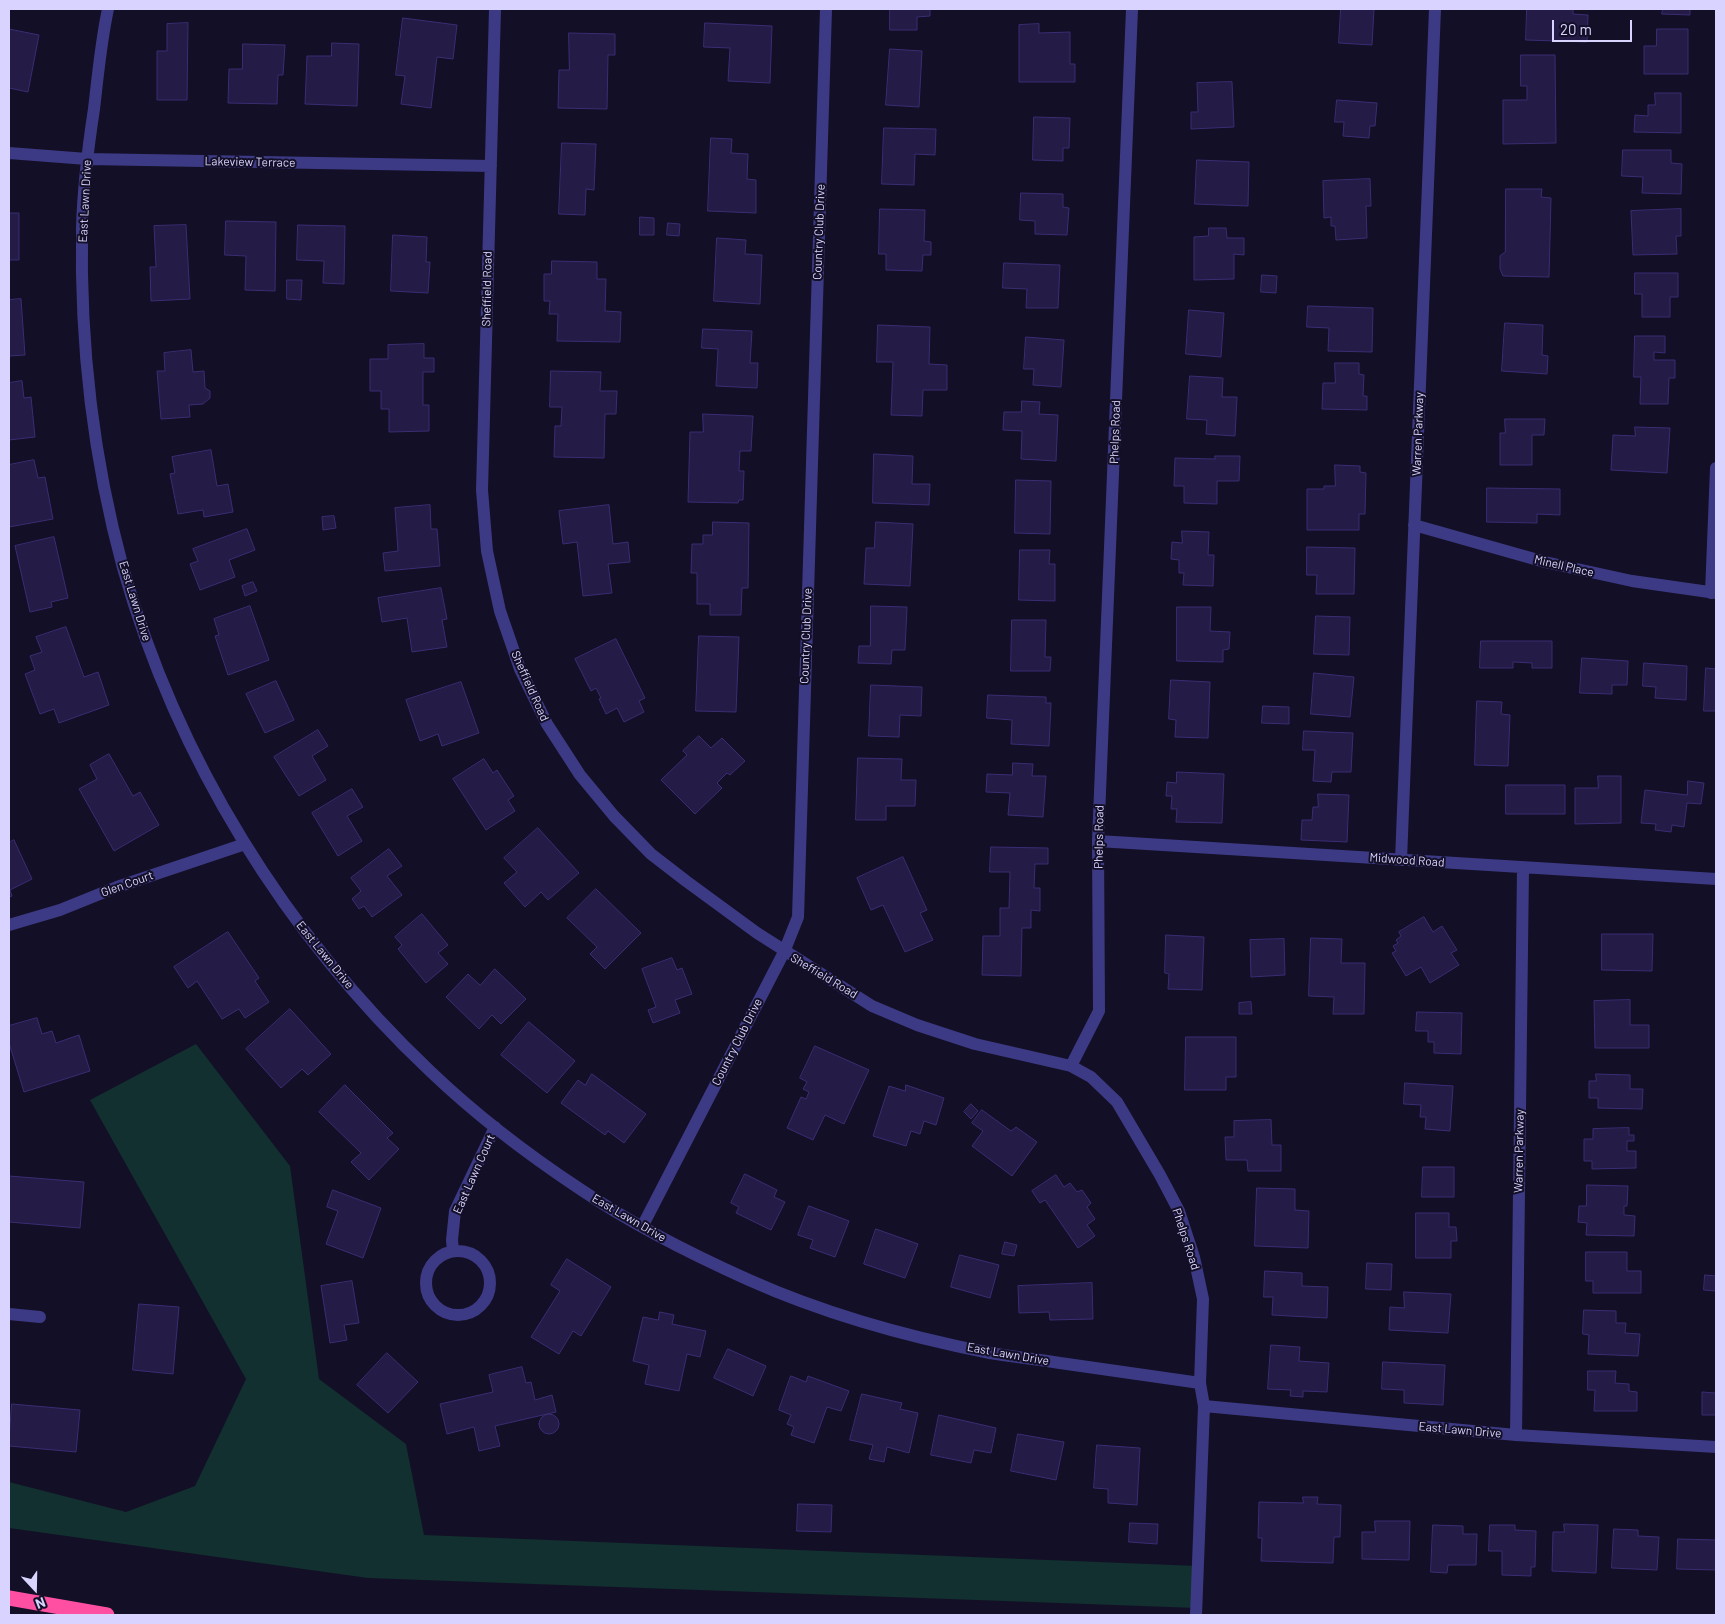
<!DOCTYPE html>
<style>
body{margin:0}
#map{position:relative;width:1725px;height:1624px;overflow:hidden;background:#130f26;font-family:Barlow,sans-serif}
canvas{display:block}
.frame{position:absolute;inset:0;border:10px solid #d9d4ff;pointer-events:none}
.north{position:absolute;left:10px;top:1564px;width:50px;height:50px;-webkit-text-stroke:4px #130f26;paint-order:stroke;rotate:159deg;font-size:14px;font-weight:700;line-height:20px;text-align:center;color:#d9d4ff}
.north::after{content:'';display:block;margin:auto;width:18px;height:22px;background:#d9d4ff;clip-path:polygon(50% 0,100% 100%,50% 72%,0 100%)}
.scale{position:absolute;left:1552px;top:20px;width:80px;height:22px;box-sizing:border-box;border:2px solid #d9d4ff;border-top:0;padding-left:6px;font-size:15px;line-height:18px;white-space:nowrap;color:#d9d4ff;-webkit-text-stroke:4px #130f26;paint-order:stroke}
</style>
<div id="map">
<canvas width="1725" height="1624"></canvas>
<div class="frame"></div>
<div class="north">N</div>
<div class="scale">20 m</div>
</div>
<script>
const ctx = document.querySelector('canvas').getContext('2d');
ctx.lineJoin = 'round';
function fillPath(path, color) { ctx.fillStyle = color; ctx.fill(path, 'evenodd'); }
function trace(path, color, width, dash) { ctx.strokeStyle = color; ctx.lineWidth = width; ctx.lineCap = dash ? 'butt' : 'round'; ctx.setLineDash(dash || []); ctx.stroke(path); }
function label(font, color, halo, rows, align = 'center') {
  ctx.font = font + ' Barlow,sans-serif'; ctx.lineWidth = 4; ctx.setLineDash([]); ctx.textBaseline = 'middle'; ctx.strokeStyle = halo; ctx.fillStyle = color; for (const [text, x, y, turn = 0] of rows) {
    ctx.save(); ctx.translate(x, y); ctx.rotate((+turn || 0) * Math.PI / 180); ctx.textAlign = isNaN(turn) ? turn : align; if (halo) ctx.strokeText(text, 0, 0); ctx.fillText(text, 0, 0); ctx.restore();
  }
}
fillPath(new Path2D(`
 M196,1044l94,122 29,213 87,65 18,91 774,31 -1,42 -829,-30 -359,-50v-46l117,30 69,-26 51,-107 -156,-279z`), '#12302f');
const building = new Path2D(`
 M890,9h40v7l-13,1v13h-27z
 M1341,9h33l-2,36 -33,-2z
 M1527,9h46v5l15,1 -1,27 -61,-2z
 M1663,9h27v6l-28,-1z
 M403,18l54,7 -4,34 -16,-2 -6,51 -30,-4 4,-28 -9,-1z
 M188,23l-1,77h-30v-49h10v-27z
 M705,23l67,3 -2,57 -42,-2 2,-33 -26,-1z
 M1039,24v9l31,-1v32h5v18h-56v-57z
 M9,29l30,6 -11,57 -19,-4z
 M1657,29h31v45h-44v-28h12z
 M569,33l46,1v21h-7l-1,54 -49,-1 1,-38h10z
 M332,43l27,1 -2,62 -52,-2 2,-48h24z
 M243,44l42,1 -2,30h-5l-1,29 -49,-1 1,-34h13z
 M890,49l32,2 -3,56 -33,-2z
 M1521,55h34l1,88 -53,1v-44h24v-14h-6z
 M1232,82l2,45 -43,2v-17h7l-1,-29z
 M1655,93h26v40l-47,-1 1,-17 13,1v-11h7z
 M1337,100l40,3 -2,23h-5l-1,12 -26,-2 1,-14h-9z
 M1034,117l36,1 -1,30h-6v13l-30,-1z
 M884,128l52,1 -1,26 -20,-1 -1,31 -32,-1z
 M711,138l21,1 -1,14 17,1 -1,25 9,1v33l-48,-2z
 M562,143l34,1 -2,46 -8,-1 -1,26 -26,-1z
 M1623,150h48v13l11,1 -1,30 -39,-1 1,-16 -21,-1z
 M1197,160l52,2 -1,44 -53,-2z
 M1370,179l1,27h-5l1,32 -31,2 -1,-14h-4v-9l-7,1 -1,-37z
 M1506,189h36l-1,8 10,1 -2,79 -46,-1 -3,-7v-13l5,-4z
 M1021,193l42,1v13l6,1 -2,27 -32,-1v-13l-15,-1z
 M880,209l45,1 -1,31 7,1v13h-8l-1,16 -36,-1v-16h-7z
 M1681,209v27h-5l1,18 -44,1 -2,-44z
 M9,213h10v47h-10z
 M640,217l14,1v17h-14z
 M226,221l50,1 -1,69 -30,-1 1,-34 -21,-1z
 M668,223l12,1 -1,12 -12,-1z
 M186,225l4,74 -39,2 -1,-34h6l-2,-41z
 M298,225l47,1 -1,58 -21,-1 1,-22 -27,-1z
 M1209,228h17l1,10h17v17l-10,-1v25l-40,1v-43l14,-1z
 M393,235l34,2 -1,25h4l-2,31 -37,-2z
 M717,238l29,2 -1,14 17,1 -2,49 -46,-3z
 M552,261l45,1v17h9l-1,32 16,1 -1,30 -63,-1 1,-27h-9l1,-13h-6v-27h7z
 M1004,263l56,2 -2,43h-32l1,-19 -24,-1z
 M1635,273h43v24h-8v20h-28v-23h-7z
 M1262,275l15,1 -1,17 -15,-1z
 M287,280h15l-1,20 -14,-1z
 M21,299l4,56 -16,1v-56z
 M1308,306l65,2 -1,44 -44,-1 1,-23 -22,-1z
 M1189,310l35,3 -3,44 -35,-3z
 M1505,323l38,2 -1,30 6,1 -1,18 -45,-3z
 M878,325l52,2 -1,37 18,1v25h-24l-1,26 -31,-1 2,-53h-16z
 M703,329l49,2 -2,32h8l-1,25 -41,-2 2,-37 -16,-1z
 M1635,336h30v17l-11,-1v8h21v18h-6l-1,26h-28l1,-27h-7z
 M1026,337l38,3 -3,47 -28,-2 1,-16h-10z
 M424,344v14h10v14h-11v33h6v26l-40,1v-23h-8v-18h-11v-32h18v-14z
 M191,350l2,22 11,-1 1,17 5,3v7l-7,6 -14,1 1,12 -29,2 -4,-48h8l-1,-18z
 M1335,363h24v11l5,1 -1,21h4v14l-45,-1 1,-26h12z
 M551,371l50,1 -1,19h17l-1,23h-11l-1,44 -50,-1 1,-31h6l1,-19h-12z
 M1190,376l33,2 -1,19h15l-2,39 -29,-2 1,-14 -20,-1z
 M22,381l2,17 7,-1 4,40 -26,3v-57z
 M1022,401l18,1 -1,12 19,1 -2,46 -35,-2 1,-28 -19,-1 1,-18h17z
 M703,414l50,2 -2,35h-11l-1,20h5l-1,29h-4l-1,3 -50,-1 2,-70h13z
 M1505,419h40l-1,16h-12v30h-32v-32h5z
 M1635,427l35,1 -3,45 -56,-3 2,-35 22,1z
 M211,450l6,36 11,-2 5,28 -29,5 -1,-7 -25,4 -8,-40 5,-1 -3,-16z
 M874,454l39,2 -1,28h18l-1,21 -56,-2z
 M1215,456h25l-1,25h-22v23l-33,-1v-17h-10l1,-28 40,1z
 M34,460l4,18 7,-1 8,42 -44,8v-62z
 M1335,465l25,1v6l6,1 -1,41h-6v16h-52v-41h17v-3h11z
 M1016,480l35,1 -1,53 -35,-1z
 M1487,488l73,1v26l-23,-1v9l-50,-1z
 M430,505l1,24h6l3,37 -55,5 -2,-18 15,-2 -3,-43z
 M609,505l4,39 15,-2 2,20 -22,2 4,29 -29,3 -6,-54 -14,2 -4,-33z
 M334,516l2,12 -13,2 -1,-13z
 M713,522l36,1 -1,65h-6l-1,27h-31v-11h-13v-31h-6l1,-29h11v-9h9z
 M876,522l37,2 -3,62 -46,-2 2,-36h8z
 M247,529l8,21 -26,10 6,17 -35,13 -10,-26 8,-3 -5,-12z
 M1182,531l27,1 -1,23h6l-1,31 -30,-1 1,-12h-5v-13l-8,-1 1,-17 10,1z
 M54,537l14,61 -17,4 1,5 -22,5 -15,-66z
 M1307,547l48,1 -1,46h-38l1,-19h-10z
 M1020,550h30l-1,14h6v37l-36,-1z
 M253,582l4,9 -12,5 -3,-10z
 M441,588l6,31 -5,1 5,27 -35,5 -5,-34 -25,4 -4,-24z
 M250,606l19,54 -41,15 -13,-39 4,-1 -5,-16z
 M871,606l36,1 -2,43h-13l-1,14 -33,-1 1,-17h11z
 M1177,607h34l-1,24 20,1 -1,17 -6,1v12l-46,-1z
 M1316,616l34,1 -1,38 -35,-1z
 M1012,620h34l-1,37h6l-1,14h-39z
 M66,627l18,50 14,-5 11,33 -50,18 -5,-14 -14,5 -15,-40 10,-4 -5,-14 12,-4 -6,-15z
 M699,636l40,1 -3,75 -40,-1z
 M616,639l29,59 -6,3 5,11 -20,10 -7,-14 -11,6 -7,-15 2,-1 -5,-10 -5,3 -16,-32z
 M1481,641h71v27h-20v-5l-19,-1v6h-33z
 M1582,658l46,3 -1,24h-15v9l-32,-1z
 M1644,663l43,3 -1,34 -31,-2 1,-11 -13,-1z
 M1706,668l10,1v42h-12z
 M1314,673l40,4 -4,40 -39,-3z
 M1171,680l39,2 -2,56 -33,-1 1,-17 -7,-1z
 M276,681l18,39 -29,13 -19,-39z
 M461,682l18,51 -37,13 -4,-12 -18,7 -14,-41z
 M871,685l51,2 -1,29 -21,-1 -1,22 -30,-1z
 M988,695l58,2v6h5l-2,43 -38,-2 1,-24 -25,-2z
 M1477,701l25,1 -1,12 9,1 -2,51 -33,-1z
 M1263,706l26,1v17l-27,-1z
 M318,730l10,16 -16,10 14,24 -27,16 -25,-39z
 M1304,731l49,2 -2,39h-19l-1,10 -18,-1 2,-31h-12z
 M699,736l12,12 11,-10 23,23 -15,14 -3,-2 -10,10 5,5 -27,26 -34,-34 26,-25 -4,-4z
 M109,754l24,42 7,-4 19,33 -45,26 -35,-62 18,-10 -7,-14z
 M858,758l44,1 -1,21h15l-1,26h-29v14h-30z
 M484,759l9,14 4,-3 17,26 -6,4 7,11 -29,19 -33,-51z
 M1013,763l20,1 -1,12h14l-3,41 -35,-2 2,-22 -24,-1 1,-18 25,1z
 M1177,772l47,2 -2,49 -46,-1 1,-13h-6l1,-13h-6l1,-14 9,1z
 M1598,776h23v47l-46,1v-36h23z
 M1688,781l16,2 -3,21 -14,-1 -3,24 -12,-2 -1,7 -16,-2 1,-6 -15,-1 4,-33 42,5z
 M1506,785h59v29h-59z
 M352,789l11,18 -16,9 15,25 -24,15 -26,-43z
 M1318,794l31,1 -2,47 -46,-2 1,-20h10l1,-13h5z
 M538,828l41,45 -31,27 -7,-8 -16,15 -21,-24 13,-11 -13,-14z
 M14,840l18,39 -22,11 2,6 -3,1v-54z
 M991,847l57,1v16h-13l-1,24h6v23l-9,-1v18h-9l-1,48 -39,-1 1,-39h17v-28h9l1,-36h-20z
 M389,849l13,17 -15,10 15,19 -30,22 -8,-11 -5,3 -7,-10 9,-8 -10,-13z
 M903,857l24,53 -7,3 13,27 -28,12 -22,-47 -12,5 -14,-32z
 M596,889l45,44 -36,36 -15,-15 7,-7 -30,-29z
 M422,914l26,31 -10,8 10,11 -22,19 -28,-34 4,-4 -7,-8z
 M1424,917l9,15 9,-6 15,24 -6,3 8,12 -29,18 -9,-16 -15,9 -14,-23 4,-2 -3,-5 5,-3 -2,-3 5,-4 -2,-4z
 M228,932l31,46 -4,3 14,21 -24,16 -6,-9 -17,10 -25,-38 -9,7 -14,-21z
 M1602,934h51l-1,37 -50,-1z
 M1166,935l38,2 -2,53 -34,-1 1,-15 -4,-1z
 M1311,938l31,1 -1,24h24l-1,51h-31l1,-17 -25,-1z
 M1284,939l1,36 -34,2 -1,-37z
 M672,958l5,12 5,-2 10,26 -17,6 5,13 -27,10 -5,-13 8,-3 -14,-38z
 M495,969l31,30 -25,25 -9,-9 -13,14 -33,-32 22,-23 12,11z
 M1630,1000v25h19v23h-54l-1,-47z
 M1251,1002l1,12h-13v-11z
 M290,1009l41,45 -23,21 -6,-6 -21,19 -35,-39z
 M1417,1012l45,1 -1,41 -27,-1v-11h-6v-11h-12z
 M37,1018l5,16 10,-3 4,12 23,-8 11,36 -66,21 -15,-49v-17z
 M529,1022l46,39 -28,32 -46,-38z
 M1186,1037h50v40h-10v13h-41z
 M815,1046l54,24 -25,54 -19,-9 -12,25 -26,-12 14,-31 5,2 3,-7 -6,-3 4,-7 -7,-4z
 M592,1074l54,40 -22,29 -16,-12 -3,4 -44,-32 17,-23 7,5z
 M1596,1074l34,1v14h13l-1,20 -44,-1v-10h-9v-17h7z
 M1405,1083l48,3 -3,45 -25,-2 1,-12h-6l1,-12 -17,-1z
 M345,1085l48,48 -6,5 12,11 -30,31 -18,-18 10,-9 -42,-41z
 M906,1085l38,13 -8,27 -12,-4 -4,13 -9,-3 -5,15 -33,-10 16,-50 16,5z
 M971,1104l7,7 -7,8 -7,-7z
 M982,1110l29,21 5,-4 21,15 -25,34 -40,-30 11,-15 -11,-8z
 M1271,1120l1,25h9v26h-33l-1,-11h-21l-1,-23h9v-16z
 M1629,1128v7h5v6h-7v10h9v17l-44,1v-8h-8v-22h9v-10z
 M1423,1167h31v30h-32z
 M745,1174l32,16 -3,7 11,5 -14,28 -35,-17 3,-6 -8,-4z
 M1056,1175l8,12 6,-4 7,9 5,-2 9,13 -4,4 8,12 -8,6 8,11 -17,12 -33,-48 -5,3 -8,-12z
 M9,1176l75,6 -4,46 -71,-6z
 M1587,1185l41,1 -1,20h-3v9l11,1 -1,20 -48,-1 1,-12 -9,-1 1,-16h7z
 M1257,1188l38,1v21l14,1 -1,37 -53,-2z
 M333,1190l48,18 -18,50 -37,-14 12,-33 -11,-4z
 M809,1206l40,15 -14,36 -25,-9 3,-8 -15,-5z
 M1416,1213h33v14h7l1,14h-6v17h-35z
 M876,1229l42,15 -13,34 -41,-14z
 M1005,1242l12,3 -3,11 -12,-2z
 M1586,1252h41v19h14v22h-48v-12h-7z
 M960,1255l39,10 -9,33 -39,-11z
 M567,1259l44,28 -30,49 -8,-5 -14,23 -28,-17 29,-46 -9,-6z
 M1367,1263l25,1 -1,26 -25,-1z
 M1265,1271l37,2v13l26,1 -1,31 -55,-3 1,-18h-9z
 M1705,1275l11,1v15l-12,-1z
 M352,1281l7,42 -15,2 3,15 -17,3 -9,-57z
 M1092,1283l1,36 -43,1 -1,-8 -30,1 -1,-27z
 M1404,1292l47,2 -3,39 -59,-3 1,-23 14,1z
 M139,1304l40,3 -6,67 -40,-4z
 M1584,1310l32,1v12h10l-1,10 15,1 -2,22 -50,-2 1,-19 -6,-1z
 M660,1312l14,3 -2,9 34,7 -6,26 -13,-3 -8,37 -34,-7 4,-19 -16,-4 10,-44 15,3z
 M1271,1345l29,2 -1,14 30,2 -2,29 -24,-1v6l-13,-1 1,-6 -23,-1z
 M728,1349l38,17 -13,30 -39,-18z
 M387,1353l31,29 -30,31 -31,-28z
 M1383,1362l62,3 -2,40 -39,-2v-13l-22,-1z
 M522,1367l4,16 5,-1 4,18 17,-5 4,17 -61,14 5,20 -21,5 -5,-24 -27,7 -7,-30 53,-12 -4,-17z
 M1588,1371h28l-1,12 14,1v7l8,1v19h-43l1,-21h-7z
 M1716,1374v41h-14v-23l13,1z
 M791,1376l15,6 2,-6 41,15 -8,20 -14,-4 -13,36 -23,-8 3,-8 -7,-3 4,-9 -12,-5z
 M862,1394l40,9 -2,6 18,4 -9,40 -22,-6 -3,15 -15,-3 4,-14 -23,-5z
 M12,1404l68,6 -4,42 -67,-6z
 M539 1424a10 10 0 1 1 20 0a10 10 0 1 1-20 0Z
 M939,1415l57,13 -5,25 -17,-3 -3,13 -40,-8z
 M1018,1434l46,8 -8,38 -45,-9z
 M1097,1445l43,3 -3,57 -29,-2v-14l-14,-1z
 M1303,1497h15l-1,7 24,1 -1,32h-6l-1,26 -72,-2 1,-23h-4l1,-36 44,1z
 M798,1504l34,1 -1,27 -34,-1z
 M1375,1521h35l-1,39 -47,-1v-27h13z
 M1130,1523l28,1 -1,20 -28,-2z
 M1564,1524l34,1 -2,48 -44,-2 1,-39h11z
 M1433,1525l30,1v8h14l-1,31h-28l-1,8 -16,-1z
 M1490,1525h25v5l21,1 -1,36h-4v9l-29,-1v-24h-13z
 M1614,1529l24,1v6l21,1 -2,33 -45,-2z
 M1678,1539l38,1v30l-39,-1z`);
fillPath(building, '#241b47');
trace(building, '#3b2d73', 1);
trace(new Path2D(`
 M108,9c-7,32 -10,66 -14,100 -6,39 -11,80 -12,120 -2,115 11,229 41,339 54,191 163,367 307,503 46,44 97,83 150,118 53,36 111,65 169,91 76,34 159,57 241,73 23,4 47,6 70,10 47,7 93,13 140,20
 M495,9l-13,481 5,61 13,60 20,58 27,55 33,51 34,41 37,38 35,27 71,52 115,73 45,19 58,19 96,22
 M1132,9l-34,832 1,170 -28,55 20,11 26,25 43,73 19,36 15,46 9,42 -3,84 4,23 -8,209
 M9,153l78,6 404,7
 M1414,525l131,37 87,19 84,12
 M1711,593l5,-125
 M1098,841l618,38
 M1401,860l34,-851
 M9,925l51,-15 57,-23 128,-43
 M642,1227l142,-275 14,-35 28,-908
 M453,1251l-1,-11 3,-29 40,-84
 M426 1283a32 32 0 1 1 64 0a32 32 0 1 1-64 0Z
 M9,1314l31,3
 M1204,1406l312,29 200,12
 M1516,1435l7,-567`), '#3d3a85', 12);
trace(new Path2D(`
 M9,1598l98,17`), '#ff4fa3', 15);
label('12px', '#d9d4ff', '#130f26', [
 ["Lakeview Terrace",250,162,1],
 ["East Lawn Drive",85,201,-87],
 ["Country Club Drive",819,232,-88],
 ["Sheffield Road",487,289,-89],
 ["Phelps Road",1115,432,-88],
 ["Warren Parkway",1418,434,-88],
 ["Minell Place",1564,566,13],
 ["East Lawn Drive",135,601,73],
 ["Country Club Drive",806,636,-88],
 ["Sheffield Road",530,686,66],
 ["Phelps Road",1099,837,-89],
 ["Midwood Road",1407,860,4],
 ["Glen Court",127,884,-20],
 ["East Lawn Drive",325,955,51],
 ["Sheffield Road",824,976,31],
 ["Country Club Drive",737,1042,-63],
 ["Warren Parkway",1519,1151,-89],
 ["East Lawn Court",474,1174,-66],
 ["East Lawn Drive",629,1218,30],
 ["Phelps Road",1186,1239,72],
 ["East Lawn Drive",1008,1354,10],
 ["East Lawn Drive",1460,1430,5]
]);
</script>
